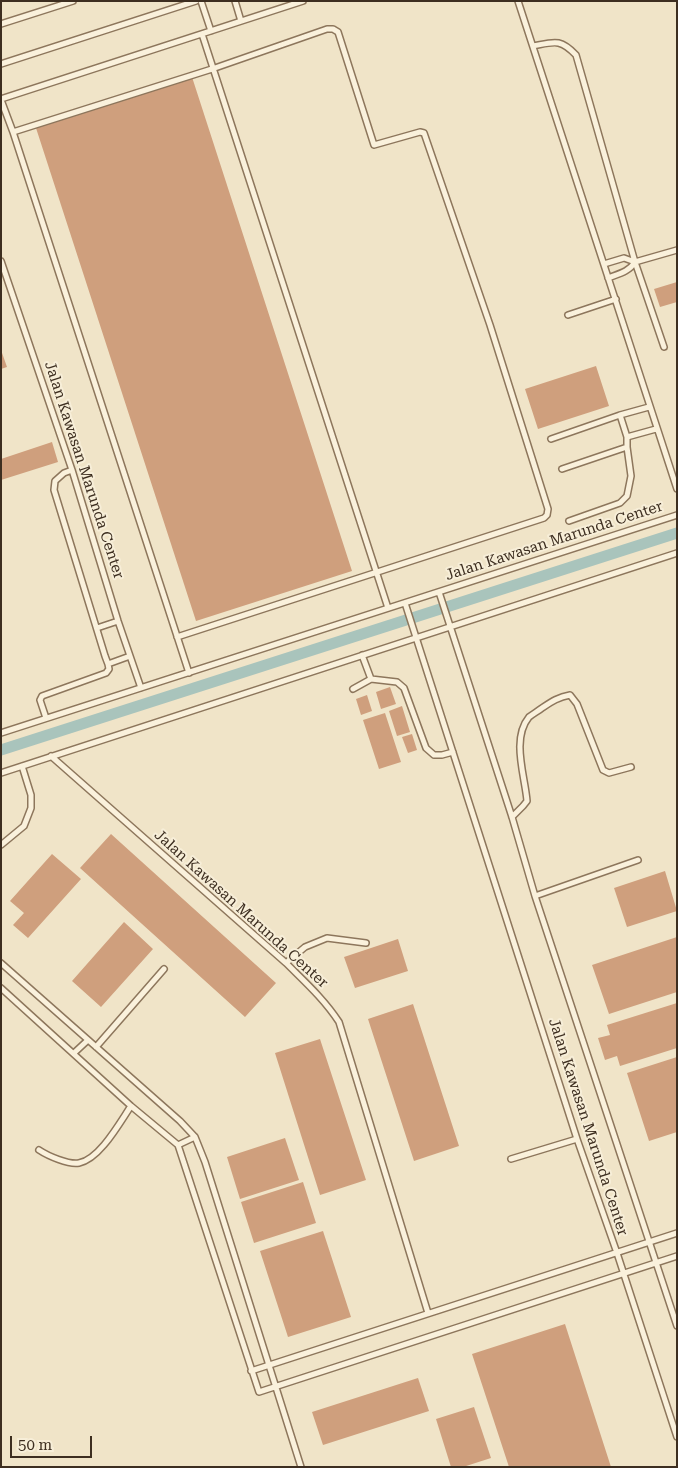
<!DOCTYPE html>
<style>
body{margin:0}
#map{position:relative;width:678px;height:1468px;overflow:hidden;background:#f0e4c8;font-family:"Roboto Serif",serif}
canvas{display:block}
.frame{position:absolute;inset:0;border:2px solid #3d2e20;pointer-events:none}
.scale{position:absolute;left:10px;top:1436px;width:82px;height:22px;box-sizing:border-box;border:2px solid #3d2e20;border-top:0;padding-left:6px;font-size:15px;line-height:18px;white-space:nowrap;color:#3d2e20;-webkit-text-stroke:4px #f7eed8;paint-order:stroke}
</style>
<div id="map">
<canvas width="678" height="1468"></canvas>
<div class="frame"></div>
<div class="scale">50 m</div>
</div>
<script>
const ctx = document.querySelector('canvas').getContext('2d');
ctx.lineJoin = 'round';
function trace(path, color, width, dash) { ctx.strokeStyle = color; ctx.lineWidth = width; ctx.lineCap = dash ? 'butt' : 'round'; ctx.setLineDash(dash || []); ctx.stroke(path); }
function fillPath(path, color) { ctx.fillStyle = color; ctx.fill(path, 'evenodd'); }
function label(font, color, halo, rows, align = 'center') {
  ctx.font = font + ' "Roboto Serif",serif'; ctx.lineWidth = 4; ctx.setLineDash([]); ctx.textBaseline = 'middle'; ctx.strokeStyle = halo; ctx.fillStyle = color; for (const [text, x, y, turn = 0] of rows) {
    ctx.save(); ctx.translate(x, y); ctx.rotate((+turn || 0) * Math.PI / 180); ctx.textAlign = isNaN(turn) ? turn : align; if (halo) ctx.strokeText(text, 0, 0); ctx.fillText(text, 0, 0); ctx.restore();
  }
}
trace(new Path2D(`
 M1,750l676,-217`), '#a9c4bc', 11);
fillPath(new Path2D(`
 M192,77l160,494 -156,50 -160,-493z
 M677,282v20l-17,5 -6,-18z
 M1,350l6,17 -6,2z
 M596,366l13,40 -71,23 -13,-40z
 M52,442l6,20 -57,18v-21z
 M390,687l6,17 -15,5 -5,-17z
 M367,695l5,16 -11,4 -5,-16z
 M402,706l8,26 -13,4 -8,-25z
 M385,713l16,49 -22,7 -16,-49z
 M412,734l5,16 -9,3 -6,-16z
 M111,834l165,149 -31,34 -165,-149z
 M52,854l29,25 -53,59 -15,-13 11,-12 -14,-12z
 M665,871l12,40 -50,16 -13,-39z
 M124,922l29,27 -52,58 -29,-26z
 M677,937v55l-68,22 -17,-49z
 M398,939l10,32 -53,17 -11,-31z
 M677,1003v45l-57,18 -3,-10 -12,4 -7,-22 12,-3 -3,-10z
 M413,1004l46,142 -45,15 -46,-142z
 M320,1039l46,141 -46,15 -45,-142z
 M677,1057v75l-28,9 -22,-68z
 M285,1138l14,42 -59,19 -13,-42z
 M303,1182l13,41 -62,20 -13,-41z
 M323,1231l28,86 -63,20 -28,-86z
 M565,1324l46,143h-102l-37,-113z
 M418,1378l11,33 -106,34 -11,-33z
 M474,1407l17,51 -28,9h-12l-15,-48z`), '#cf9f7d');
const lane = new Path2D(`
 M201,1l10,30
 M235,1l6,20
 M518,1l159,488
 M1,24l72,-23
 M202,34l186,574
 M533,46c21,-4 27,-8 43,9l59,207 29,85
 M1,64l195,-63
 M1,99l302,-98
 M1,100l12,32 176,541
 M13,132l199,-63 115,-40h6l5,3 36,113 46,-13 4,1 66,192 58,184 -1,6 -3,3 -367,119
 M1,261l71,209 46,151 23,67
 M604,264l20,-6 11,4
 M608,278c10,-4 21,-6 27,-16l42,-12
 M568,315l48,-16
 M627,437l29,-8
 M551,439l69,-24 29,-8
 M562,469l65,-22v-10l-7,-22
 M72,470l-8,3 -9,8 -1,9 51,166 3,8 22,-8
 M569,521l51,-18 7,-7 4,-20 -4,-29
 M439,592l73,225 23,79 142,430
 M405,603l172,536 40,114 60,184
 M97,628l21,-7
 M362,655l9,24 26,3 7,6 22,60 8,7h8l11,-3
 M353,689l18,-10
 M46,718l-6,-18 2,-4 64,-23 3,-4 -1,-5
 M1,733l676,-218
 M51,756l235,207c19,19 38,36 53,59l89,291
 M1,773l676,-220
 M512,817l11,-11 4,-5c-2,-25 -16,-62 2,-84 4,-3 9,-6 13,-9 9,-6 16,-11 28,-13l7,9 26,66 6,3 22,-6
 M1,845l23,-19 7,-18v-13l-9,-29
 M535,896l103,-36
 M1,963l179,158 15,16 10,25 96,305
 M286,963l19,-16 22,-9 39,5
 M1,988l130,118 47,39 81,247 418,-136
 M96,1047l68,-78
 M74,1053l14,-13
 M178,1145l17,-8
 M39,1150c9,6 30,15 40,13 21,-4 41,-41 52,-57
 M511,1159l66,-20
 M251,1371l426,-138`);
trace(lane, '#8d765c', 8);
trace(lane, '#faf1dc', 5);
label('15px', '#3d2e20', '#f7eed8', [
 ["Jalan Kawasan Marunda Center",84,470,72],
 ["Jalan Kawasan Marunda Center",554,541,-18],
 ["Jalan Kawasan Marunda Center",241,909,42],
 ["Jalan Kawasan Marunda Center",588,1127,72]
]);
</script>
